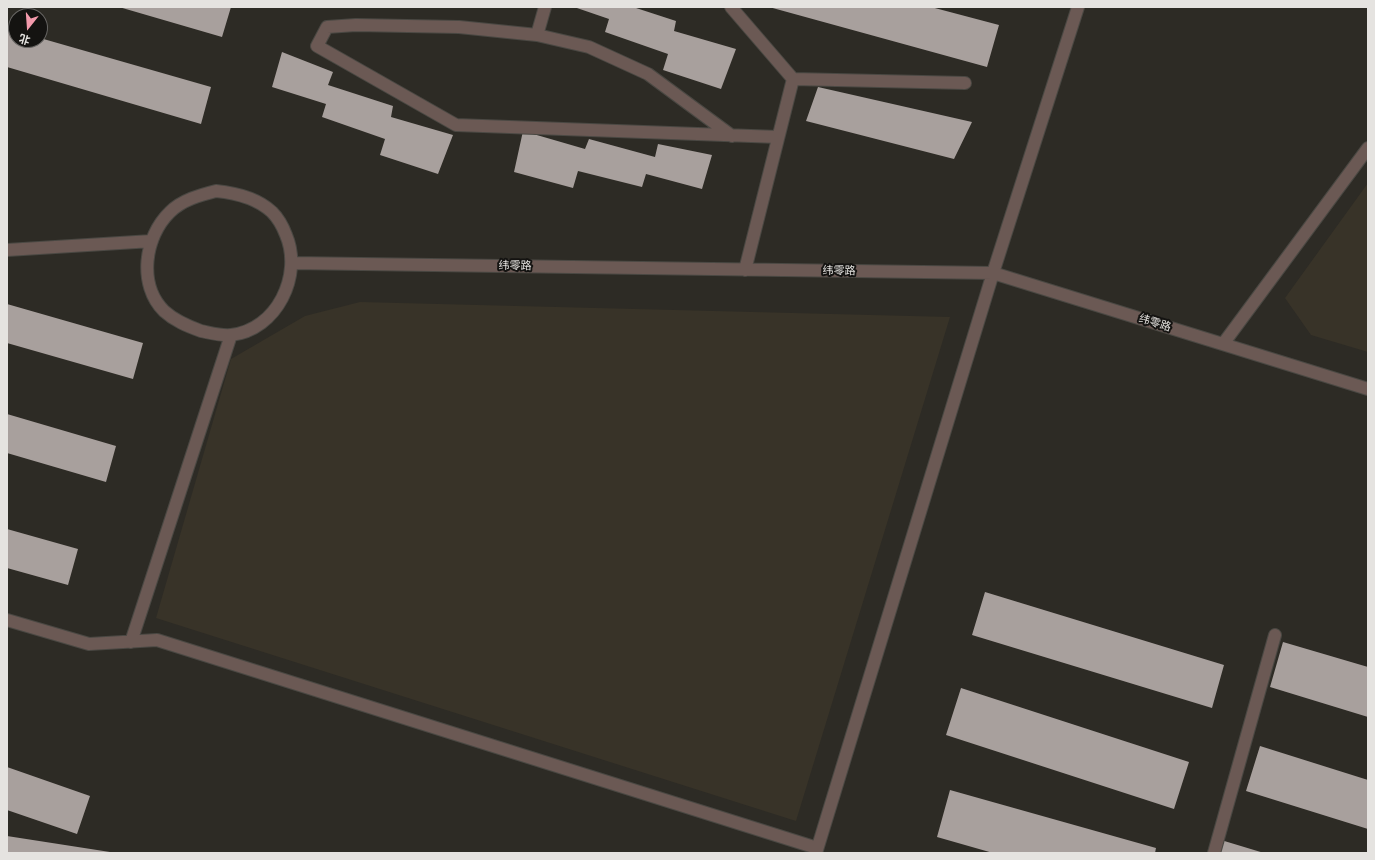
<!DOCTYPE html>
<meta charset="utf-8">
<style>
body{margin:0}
#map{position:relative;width:1375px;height:860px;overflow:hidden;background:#2d2b25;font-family:"Work Sans","Noto Sans SC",sans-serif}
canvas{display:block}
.frame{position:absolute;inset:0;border:8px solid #e5e3e0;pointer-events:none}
.north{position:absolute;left:8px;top:8px;width:40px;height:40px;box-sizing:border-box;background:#141311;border:1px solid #686664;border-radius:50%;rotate:197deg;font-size:11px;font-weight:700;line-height:16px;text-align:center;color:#e5e3e0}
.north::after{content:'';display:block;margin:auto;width:14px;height:18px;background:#f39aac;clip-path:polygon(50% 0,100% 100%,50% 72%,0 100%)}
</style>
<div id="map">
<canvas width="1375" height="860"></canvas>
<div class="frame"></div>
<div class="north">北</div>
</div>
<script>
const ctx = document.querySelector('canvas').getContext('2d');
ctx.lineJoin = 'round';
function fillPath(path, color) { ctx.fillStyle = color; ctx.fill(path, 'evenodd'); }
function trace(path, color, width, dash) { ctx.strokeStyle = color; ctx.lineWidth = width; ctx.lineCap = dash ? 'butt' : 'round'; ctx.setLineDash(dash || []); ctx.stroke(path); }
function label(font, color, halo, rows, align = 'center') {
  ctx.font = font + ' "Work Sans","Noto Sans SC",sans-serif'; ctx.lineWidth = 4; ctx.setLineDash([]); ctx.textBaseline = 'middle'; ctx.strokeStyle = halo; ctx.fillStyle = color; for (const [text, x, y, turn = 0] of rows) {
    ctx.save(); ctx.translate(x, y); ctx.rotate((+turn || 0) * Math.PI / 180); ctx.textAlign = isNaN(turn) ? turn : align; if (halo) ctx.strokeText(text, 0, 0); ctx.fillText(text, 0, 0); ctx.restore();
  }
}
fillPath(new Path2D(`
 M1368,183v169l-57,-17 -26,-37z
 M360,302l590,15 -154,504 -640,-203 75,-259 74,-43z`), '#383328');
fillPath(new Path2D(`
 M119,7h112l-9,30z
 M574,7h59l43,14 -2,10 62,18 -15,40 -58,-19 5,-16 -63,-22 4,-13z
 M769,7h162l68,18 -12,42z
 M7,28l9,3v9h24v-2l171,49 -10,37 -194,-57z
 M282,52l51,20 -5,13 65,21 -2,11 62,18 -15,39 -58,-19 5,-16 -63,-22 4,-13 -54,-17z
 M818,87l154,35 -18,37 -148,-38z
 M523,131l62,18 4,-10 66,18 3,-13 54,11 -10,34 -56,-15 -4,13 -64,-16 -5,17 -59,-16z
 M7,304l136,39 -10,36 -126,-36z
 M7,414l109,32 -10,36 -99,-29z
 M7,529l71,20 -10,36 -61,-17z
 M985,592l239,73 -12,43 -240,-73z
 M1283,642l85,25v50l-98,-30z
 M961,688l228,74 -15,47 -228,-74z
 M1260,746l108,34v49l-122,-38z
 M7,767l83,29 -13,38 -70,-24z
 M950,790l206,58 -1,5h-162l-56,-16z
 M7,836l103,16v1h-103z
 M1221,840l43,13h-47z`), '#a8a09d');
const minor = new Path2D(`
 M731,7l62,72 -48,191
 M537,35l8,-28
 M793,79l172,4
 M732,136l-84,-62 -59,-27 -52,-12 -78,-8 -103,-2 -29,2 -10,19 139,79 322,12
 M216,191c20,2 41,7 56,21 6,6 11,15 14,23 17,40 -9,95 -55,100 -10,1 -20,-2 -30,-4 -14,-5 -26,-10 -37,-20 -26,-26 -20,-74 6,-99 12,-12 30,-17 46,-21z
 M7,250l145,-9
 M292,263l701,10 375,116
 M1223,344l145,-196
 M7,620l82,24 68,-4 660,208
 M131,642l100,-307
 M816,853l177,-580 85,-266
 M1214,853l61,-218`);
trace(minor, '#4a4843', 14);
trace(minor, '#6b5954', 12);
label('11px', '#e5e3e0', '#141311', [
 ["纬零路",515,266,1],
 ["纬零路",839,271,1],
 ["纬零路",1155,323,17]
]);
</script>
